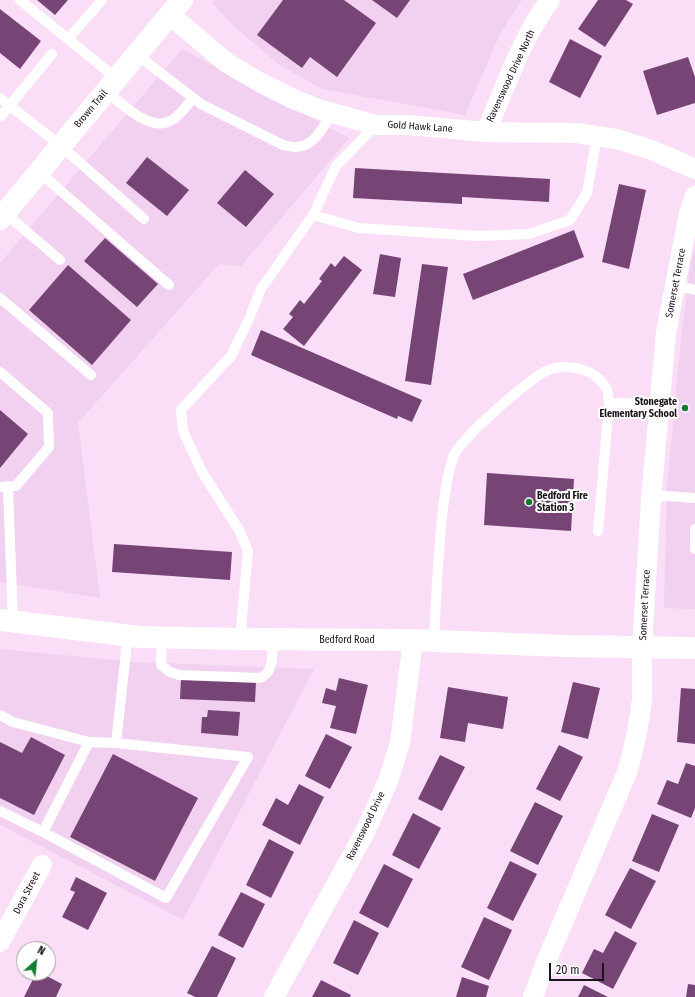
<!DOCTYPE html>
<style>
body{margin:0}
#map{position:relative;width:695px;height:997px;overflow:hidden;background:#fadef8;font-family:"Fira Sans Condensed",sans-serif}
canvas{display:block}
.north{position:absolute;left:16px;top:941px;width:40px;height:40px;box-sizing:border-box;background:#fff;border:1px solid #a4a0a4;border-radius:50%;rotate:27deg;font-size:11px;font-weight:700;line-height:16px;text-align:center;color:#1b121b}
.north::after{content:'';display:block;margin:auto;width:14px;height:18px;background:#147c30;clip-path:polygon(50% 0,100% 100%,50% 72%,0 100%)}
.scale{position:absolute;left:549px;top:963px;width:55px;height:18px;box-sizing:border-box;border:2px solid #1b121b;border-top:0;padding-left:5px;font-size:12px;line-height:14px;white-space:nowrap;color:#1b121b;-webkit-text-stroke:3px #fff;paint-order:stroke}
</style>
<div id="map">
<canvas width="695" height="997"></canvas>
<div class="north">N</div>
<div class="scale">20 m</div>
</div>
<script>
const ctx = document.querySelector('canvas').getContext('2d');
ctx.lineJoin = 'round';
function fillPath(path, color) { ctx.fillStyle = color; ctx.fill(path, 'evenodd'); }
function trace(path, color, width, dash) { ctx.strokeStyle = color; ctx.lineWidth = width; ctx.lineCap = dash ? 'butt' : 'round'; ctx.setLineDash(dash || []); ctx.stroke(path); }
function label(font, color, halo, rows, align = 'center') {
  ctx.font = font + ' "Fira Sans Condensed",sans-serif'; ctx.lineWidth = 4; ctx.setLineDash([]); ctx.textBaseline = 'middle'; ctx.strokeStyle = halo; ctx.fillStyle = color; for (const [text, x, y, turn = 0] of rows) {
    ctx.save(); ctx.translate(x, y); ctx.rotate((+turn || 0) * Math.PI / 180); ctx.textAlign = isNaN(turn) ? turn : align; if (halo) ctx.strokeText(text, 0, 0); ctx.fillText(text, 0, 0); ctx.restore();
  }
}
fillPath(new Path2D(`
 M215,0h307l-21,32 -36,83 -143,-26 -44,-25 -43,-37 -23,-24z
 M182,49l167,89 -108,128 -22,-2 -141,159 22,175 -100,-16v-319z
 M695,249v360l-31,-1 3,-122 15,-156 9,-70z
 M0,649l134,13 180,7 -131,251 -183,-95z`), '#f1d0f0');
fillPath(new Path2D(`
 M37,0h31l-13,15z
 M283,0h61l32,23 -39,54 -27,-20 -8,11 -45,-33z
 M372,0h38l-13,18z
 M598,0h28l7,4 -28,43 -27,-18z
 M0,9l41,32 -21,28 -20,-16z
 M570,39l32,17 -22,42 -31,-16z
 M688,57l7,20v26l-38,12 -14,-44z
 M147,157l42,33 -22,26 -41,-33z
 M355,168l195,11 -1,23 -87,-5v7l-109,-6z
 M245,170l29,24 -28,33 -29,-24z
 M619,184l27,6 -17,79 -27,-7z
 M574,230l10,27 -111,43 -10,-26z
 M105,238l53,46 -21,23 -53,-46z
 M380,254l21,4 -6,39 -22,-3z
 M344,256l18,14 -58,76 -21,-17 10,-12 -4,-3 11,-14 4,4 18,-23 -3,-2 12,-16 4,4z
 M422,264l26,3 -17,118 -26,-4z
 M68,265l63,55 -39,45 -63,-55z
 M261,330l161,70 -10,22 -14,-6 -1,3 -146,-64z
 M0,410l28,24 -28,34z
 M487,473l87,6 -3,52 -87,-6z
 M114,544l118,8 -2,28 -118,-8z
 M181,678l75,3 -1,21 -75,-3z
 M339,678l29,7 -12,49 -26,-6 6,-22 -14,-3 4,-15 10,3z
 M573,682l27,6 -12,51 -27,-7z
 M448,687l60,10 -5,32 -35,-6 -3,19 -25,-4z
 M681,688l14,1v55l-18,-2z
 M208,710l32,2 -2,24 -37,-3 1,-16h5z
 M326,734l26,13 -22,42 -25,-13z
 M31,737l34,18 -31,60 -34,-17v-56l22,11z
 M559,745l24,12 -23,44 -24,-12z
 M113,754l85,44 -43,83 -85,-44z
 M440,755l25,12 -23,44 -24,-12z
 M686,763l9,3v42l-4,10 -34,-14 10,-24 11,4z
 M299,784l25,13 -24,48 -38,-20 14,-27 12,7z
 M535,802l28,14 -25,49 -28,-14z
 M413,813l28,15 -22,41 -27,-14z
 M652,814l27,11 -20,47 -27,-11z
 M269,839l25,13 -23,46 -25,-13z
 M510,861l27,13 -24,47 -26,-13z
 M384,864l29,15 -25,49 -29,-15z
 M630,868l26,13 -25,48 -26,-14z
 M76,877l31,16 -19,37 -26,-13 13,-25 -5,-2z
 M241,892l24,12 -22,44 -25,-13z
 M484,917l28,13 -23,50 -28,-13z
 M354,920l25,13 -21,42 -25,-12z
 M615,931l22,12 -24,46 -31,-16 12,-24 9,4z
 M212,946l24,12 -19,39h-22l-8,-4z
 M36,973h5l21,11 -6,13h-32z
 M462,977l27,9 -3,11h-30z
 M321,980l30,15 -1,2h-38z
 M688,984l7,1v12h-9z
 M584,985l24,12h-30z`), '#764575');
trace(new Path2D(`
 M20,0l96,78
 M68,39l34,-39
 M136,54l65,50 82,41c4,1 9,2 13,2 18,0 28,-21 36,-34
 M106,91c15,12 41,39 62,31 11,-4 18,-16 25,-24
 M0,98l61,48 83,73
 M0,117l52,-63
 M39,172l130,113
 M5,213l55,47
 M313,215l46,13 119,8 51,-2 41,-14 17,-27 10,-57
 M675,285l20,5
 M0,298l91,77
 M0,372l48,41 1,34 -33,39 -16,1
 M8,487l5,135
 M651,495l44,3
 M695,529v20
 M598,531l11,-128
 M162,637l-1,28 9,7 9,3 81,3c15,-6 12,-25 12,-38
 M240,639l8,-88 -9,-21 -37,-58 -19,-41 -2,-21 50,-54 18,-37 12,-30 52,-74 23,-49 40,-41
 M434,641c2,-44 4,-89 9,-133 3,-18 4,-36 11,-53 7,-16 80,-82 97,-86 19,-5 45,0 55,19 3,4 2,10 3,15l51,1
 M0,715l13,7 76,20
 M116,743l-27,-1 -46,90 123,66 82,-141 -132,-14 12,-109
 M0,811l43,21`), '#fff', 10);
trace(new Path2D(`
 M169,15l13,10 45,38 34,20 32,16 28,11 55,15h32l78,7 91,1 39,6 36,11 43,19
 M486,132c19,-44 35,-93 64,-132
 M0,942l42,-77
 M274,997l91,-165 23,-51 12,-38 13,-103
 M533,997l13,-35 82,-192 9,-37 5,-33v-53l9,-148 15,-166 23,-120 6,-17`), '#fff', 20);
trace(new Path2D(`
 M0,219l182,-219
 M0,620l140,17 100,2 173,1 151,6 131,2`), '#fff', 22);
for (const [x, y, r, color] of [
 [685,408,4,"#147c30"],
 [529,502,4,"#147c30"]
]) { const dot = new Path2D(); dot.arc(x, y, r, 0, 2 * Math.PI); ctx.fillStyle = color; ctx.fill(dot); trace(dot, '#fff', 1.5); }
label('10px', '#1b121b', '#fff', [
 ["Ravenswood Drive North",511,76,-65],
 ["Brown Trail",91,109,-50],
 ["Gold Hawk Lane",420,127,4],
 ["Somerset Terrace",676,283,-79],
 ["Somerset Terrace",645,605,-87],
 ["Bedford Road",347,640],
 ["Ravenswood Drive",366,826,-64],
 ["Dora Street",27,893,-62]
]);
label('bold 10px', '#1b121b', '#fff', [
 ["Stonegate",677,402],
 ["Elementary School",677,414],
 ["Bedford Fire",537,496,"left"],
 ["Station 3",537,508,"left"]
], 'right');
</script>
